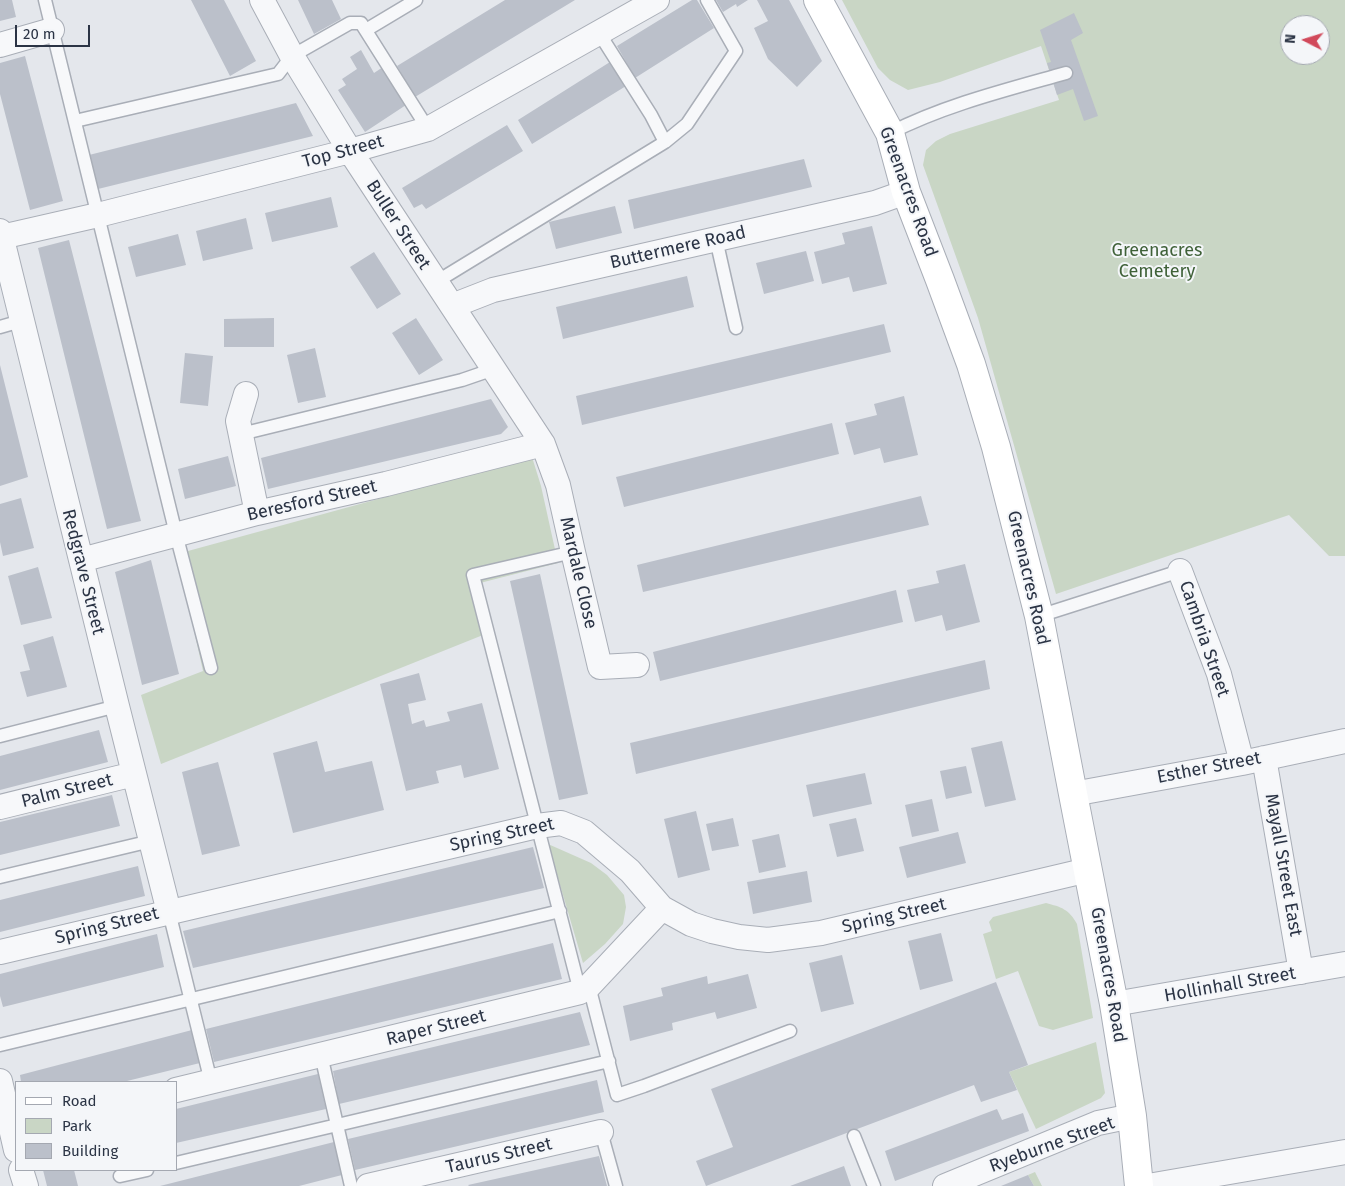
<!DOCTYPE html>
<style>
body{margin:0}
#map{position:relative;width:1345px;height:1186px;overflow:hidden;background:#e4e7ec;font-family:"Fira Sans",sans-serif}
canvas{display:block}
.legend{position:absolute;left:15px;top:1081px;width:162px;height:90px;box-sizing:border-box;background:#f4f6f9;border:1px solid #a4a8b1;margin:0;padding:6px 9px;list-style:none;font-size:15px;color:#2b3445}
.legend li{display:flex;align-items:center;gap:10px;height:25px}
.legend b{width:25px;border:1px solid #a4a8b1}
.north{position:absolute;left:1280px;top:15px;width:50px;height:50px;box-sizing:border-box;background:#f4f6f9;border:1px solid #a4a8b1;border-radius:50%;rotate:275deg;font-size:14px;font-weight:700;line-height:20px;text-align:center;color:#2b3445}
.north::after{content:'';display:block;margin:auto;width:18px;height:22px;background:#d1495b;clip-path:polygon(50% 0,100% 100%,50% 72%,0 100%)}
.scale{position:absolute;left:15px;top:25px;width:75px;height:22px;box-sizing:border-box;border:2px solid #2b3445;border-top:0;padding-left:6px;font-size:15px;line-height:18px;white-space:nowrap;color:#2b3445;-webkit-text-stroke:4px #f4f6f9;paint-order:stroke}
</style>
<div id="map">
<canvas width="1345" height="1186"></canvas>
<ul class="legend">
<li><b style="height:6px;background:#fff"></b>Road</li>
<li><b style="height:14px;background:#c9d6c5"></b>Park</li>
<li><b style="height:14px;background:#bbc0ca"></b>Building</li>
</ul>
<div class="north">N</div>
<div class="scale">20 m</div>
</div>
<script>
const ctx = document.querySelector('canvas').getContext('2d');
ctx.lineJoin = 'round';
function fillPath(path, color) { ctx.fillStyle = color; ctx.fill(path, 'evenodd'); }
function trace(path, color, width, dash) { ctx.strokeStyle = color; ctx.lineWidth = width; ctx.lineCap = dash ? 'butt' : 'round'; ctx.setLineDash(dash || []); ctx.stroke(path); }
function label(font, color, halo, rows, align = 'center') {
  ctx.font = font + ' "Fira Sans",sans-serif'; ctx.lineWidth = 4; ctx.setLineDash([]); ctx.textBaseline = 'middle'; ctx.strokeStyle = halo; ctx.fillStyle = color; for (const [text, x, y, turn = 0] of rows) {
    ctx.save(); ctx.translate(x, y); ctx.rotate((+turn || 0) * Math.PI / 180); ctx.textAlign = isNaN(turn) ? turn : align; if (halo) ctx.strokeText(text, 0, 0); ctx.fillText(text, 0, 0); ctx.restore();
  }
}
fillPath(new Path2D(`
 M842,0h503v556h-16l-40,-41 -233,79 -78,-276 -55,-153 3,-15 10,-9 14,-7 109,-34 -18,-54 -101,36 -32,8 -18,-10 -12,-12zM1290,25h30v30h-30z
 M532,457l9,29 17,77 -78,20 13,48 -332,133 -20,-69 62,-24 -26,-117z
 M548,844l43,19 16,12 17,20 2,12 -3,17 -18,20 -22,19z
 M1046,903c15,4 23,6 31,21l16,94 -40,12 -14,-4 -21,-55 -22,8 -13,-45 9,-3 -3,-9 4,-5z
 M1096,1042l9,51 -4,5 -65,31 -27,-57z
 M1035,1172l7,14h-8l-6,-11z`), '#c9d6c5');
fillPath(new Path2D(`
 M0,0h12l4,17 -16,4z
 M191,0h33l32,61 -26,15z
 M298,0h34l9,19 -27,15z
 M505,0h70l-160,97 -18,-31z
 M692,0h5l17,28 -79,50 -18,-32z
 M716,0h32l-11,7 -1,-3 -13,8z
 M757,0h32l33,61 -25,26 -29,-28 -14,-31 14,-7z
 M1074,13l9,20 -12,7 27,76 -14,5 -11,-32 -16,6 -10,-32 4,-1 -11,-32z
 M361,50l13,23 9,-6 23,38 -41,27 -27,-42 8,-5 -4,-6 15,-10 -7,-12z
 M25,56l38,145 -33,9 -30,-116v-31z
 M610,62l16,24 -94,58 -14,-24z
 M296,103l17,33 -215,53 -9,-34z
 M507,125l16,26 -97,58 -4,-5 -8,4 -12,-20z
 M804,159l8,28 -178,42 -6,-29z
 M331,197l7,30 -66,15 -7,-29z
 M615,206l7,27 -66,16 -7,-27z
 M246,218l7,31 -50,12 -7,-30z
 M872,226l15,58 -34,8 -4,-15 -27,7 -8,-32 31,-8 -3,-11z
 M178,234l8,31 -50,12 -8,-30z
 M69,240l72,281 -34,8 -69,-281z
 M806,251l8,30 -50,13 -8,-31z
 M374,252l27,42 -24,15 -27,-42z
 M687,276l7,31 -131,32 -7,-32z
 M274,318v29h-50v-28z
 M416,318l27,42 -24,15 -27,-42z
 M884,324l7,28 -309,73 -6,-29z
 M315,348l11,49 -28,6 -11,-48z
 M185,353l28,3 -5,50 -28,-3z
 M0,365l28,112 -28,9z
 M904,396l14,59 -34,8 -4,-15 -26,7 -9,-32 32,-8 -3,-11z
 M491,399l17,28 -7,7 -233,55 -7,-31z
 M832,423l7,31 -215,53 -8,-30z
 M228,456l8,30 -51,13 -7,-30z
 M921,496l8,29 -286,67 -6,-27z
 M21,498l13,50 -31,8 -3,-14v-38z
 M151,560l28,114 -37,11 -27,-113z
 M965,564l15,58 -34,9 -4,-16 -27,7 -8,-32 32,-7 -3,-12z
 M38,567l14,51 -31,7 -13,-49z
 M540,574l48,220 -29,6 -49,-219z
 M896,590l7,32 -243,59 -7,-29z
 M53,636l14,51 -40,10 -7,-25 10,-2 -7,-25z
 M985,660l5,29 -354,85 -6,-31z
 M419,673l7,27 -18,4 4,20 12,-4 2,7 24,-6 -3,-9 35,-9 17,66 -35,9 -3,-13 -25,6 3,12 -33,8 -26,-107z
 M99,730l9,32 -108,28v-34z
 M317,741l8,31 47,-11 12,49 -91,23 -20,-80z
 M1002,741l14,59 -31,7 -14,-59z
 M218,762l22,84 -38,9 -20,-83z
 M966,766l6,27 -26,6 -6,-28z
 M865,773l7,31 -59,13 -7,-32z
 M112,795l8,31 -120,29v-33z
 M932,799l7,32 -27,6 -7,-32z
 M696,811l14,59 -32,8 -14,-59z
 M733,818l6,28 -27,5 -6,-27z
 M856,818l8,33 -27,6 -8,-33z
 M958,832l8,31 -59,15 -8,-31z
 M779,834l7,33 -27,6 -7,-33z
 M533,847l11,41 -351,80 -10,-37z
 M138,866l7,30 -145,36v-32z
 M807,871l5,31 -59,12 -6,-32z
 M941,933l12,48 -33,9 -12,-49z
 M157,934l7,33 -161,40 -3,-11v-22z
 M553,943l9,36 -348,83 -8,-33z
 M842,955l12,49 -33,8 -12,-49z
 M748,974l9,34 -40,11 -2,-7 -43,11 1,7 -43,11 -7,-35 40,-10 -2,-8 46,-12 1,8z
 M996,982l32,83 -19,7 8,18 -36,12 -7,-17 -268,101 -10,-25 37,-14 -22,-58z
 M580,1012l10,33 -251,59 -6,-33z
 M192,1030l8,33 -77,19h-102l-1,-7z
 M318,1074l8,35 -150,34v-34z
 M597,1080l7,32 -249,58 -7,-31z
 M997,1109l5,11 21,-7 6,18 -134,50 -10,-30z
 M334,1142l8,33 -43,11h-139z
 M599,1156l8,30h-138l-1,-1z
 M844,1166l7,20h-61z
 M43,1170h31l4,16h-31z
 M1028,1175l6,11h-33z`), '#bbc0ca');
const lane = new Path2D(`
 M45,0l131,534 35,134
 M366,30l50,-30
 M599,33l52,82 14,27
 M75,121l203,-47 14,-18 58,-33h11l67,106
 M890,133c55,-28 116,-43 176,-60
 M716,239l20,89
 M436,282l229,-140 22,-18 49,-73 -29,-51
 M0,327l21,-6
 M241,434l221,-54 32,-11
 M573,552l-100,23 107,417
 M1039,616l141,-45
 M0,736l117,-30
 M0,877l151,-36
 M169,912l42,170
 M589,986l28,109 27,-9 146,-55
 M0,1045l560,-134
 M321,1055l30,131
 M601,1132l15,54
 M854,1136l20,50
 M176,1163l433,-102
 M120,1176l27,-6`);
const street = new Path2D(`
 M262,0l30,56 58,95 193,293 15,41 15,67 27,115 37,-2
 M0,45l52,-15
 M0,231l117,475 52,206
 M1,237l97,-22 252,-64 78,-22 229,-129
 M452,306l41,-16 382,-87 31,-11
 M246,394l-8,27 19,92
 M81,560l176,-47 129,-29 157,-40
 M1180,571l39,103 23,89
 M1264,758l37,214
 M1073,794l169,-31 103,-22
 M0,807l134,-33
 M0,952l537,-126 24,-3 23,9 46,39 32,37 29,16 21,7 27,6 29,3 53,-7 267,-63
 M1114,1004l231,-40
 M0,1081l16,69
 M176,1090l404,-98 9,-6 73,-78
 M21,1170l5,16
 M368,1186l233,-54
 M945,1186l153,-63 34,-7
 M1148,1186l197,-34`);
const secondary = new Path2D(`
 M818,0l72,133 16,59 34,88 31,84 25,83 43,169 34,178 41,210 18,112 7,70`);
trace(lane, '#a9aeb7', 15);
trace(street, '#a9aeb7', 26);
trace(secondary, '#a9aeb7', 30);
trace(lane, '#f7f8fa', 12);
trace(street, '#f7f8fa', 24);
trace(secondary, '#fff', 28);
label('18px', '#2b3445', '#f4f6f9', [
 ["Top Street",343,152,-15],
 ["Greenacres Road",908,192,70],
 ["Buller Street",398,225,57],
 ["Buttermere Road",678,248,-13],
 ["Beresford Street",312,501,-13],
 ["Redgrave Street",83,572,76],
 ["Mardale Close",578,573,77],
 ["Greenacres Road",1028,578,77],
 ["Cambria Street",1204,639,71],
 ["Esther Street",1209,768,-11],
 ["Palm Street",67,791,-14],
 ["Spring Street",502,835,-12],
 ["Mayall Street East",1283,865,80],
 ["Spring Street",894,916,-13],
 ["Spring Street",107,926,-14],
 ["Greenacres Road",1108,975,80],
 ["Hollinhall Street",1230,985,-10],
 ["Raper Street",436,1028,-14],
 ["Ryeburne Street",1052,1145,-20],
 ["Taurus Street",499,1156,-13]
]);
label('18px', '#3f6138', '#f4f6f9', [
 ["Greenacres",1157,251],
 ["Cemetery",1157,272]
]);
</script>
